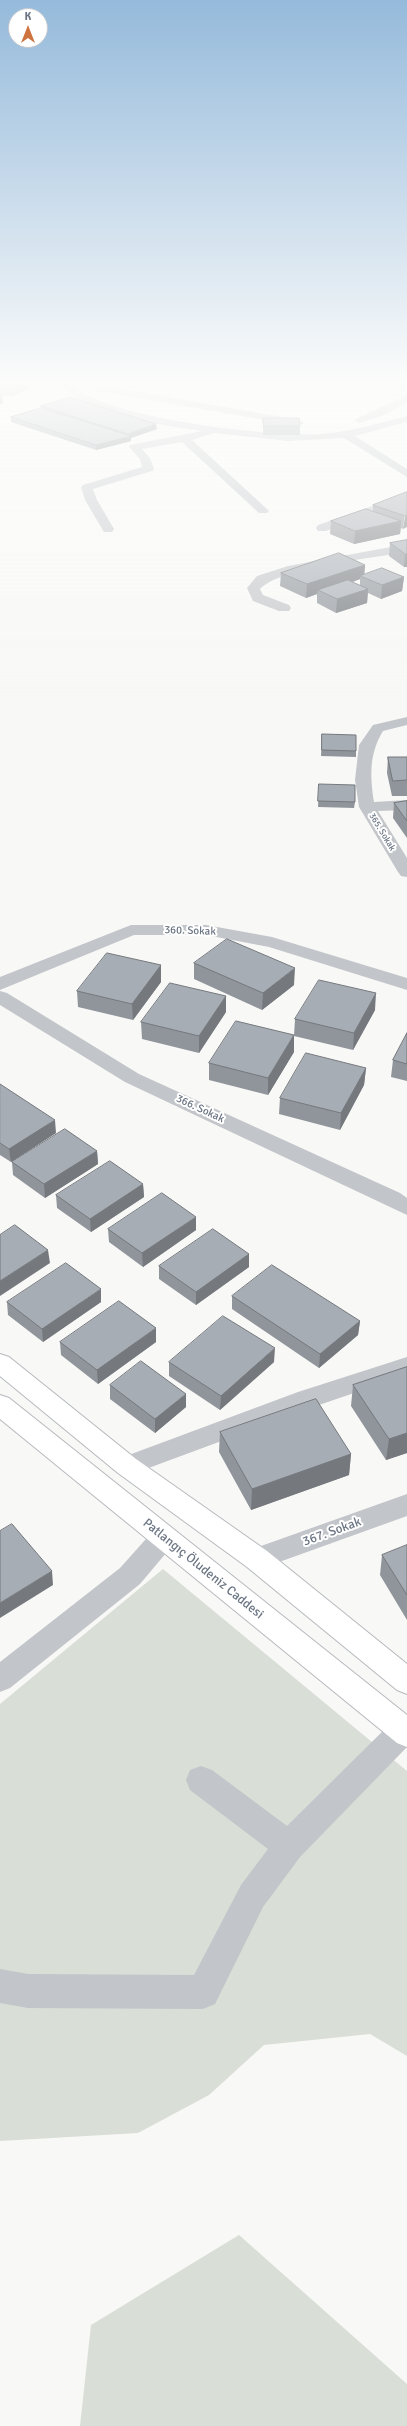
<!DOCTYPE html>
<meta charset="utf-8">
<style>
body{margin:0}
#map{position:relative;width:407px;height:2426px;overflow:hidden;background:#f8f8f6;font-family:Signika,sans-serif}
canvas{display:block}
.north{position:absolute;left:8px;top:8px;width:40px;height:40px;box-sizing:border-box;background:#fff;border:1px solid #c4c8cd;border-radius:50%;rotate:0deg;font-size:11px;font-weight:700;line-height:16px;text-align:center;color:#6b7583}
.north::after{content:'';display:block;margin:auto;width:14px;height:18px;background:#ce723f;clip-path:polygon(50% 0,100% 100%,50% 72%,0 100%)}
</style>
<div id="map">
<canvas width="407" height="2426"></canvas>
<div class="north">K</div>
</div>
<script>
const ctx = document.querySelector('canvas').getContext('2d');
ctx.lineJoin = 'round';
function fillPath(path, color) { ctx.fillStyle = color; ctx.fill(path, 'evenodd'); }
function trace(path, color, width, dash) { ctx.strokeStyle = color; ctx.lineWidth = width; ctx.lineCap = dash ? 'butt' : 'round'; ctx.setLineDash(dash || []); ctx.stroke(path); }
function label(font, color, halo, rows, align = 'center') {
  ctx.font = font + ' Signika,sans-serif'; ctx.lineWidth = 4; ctx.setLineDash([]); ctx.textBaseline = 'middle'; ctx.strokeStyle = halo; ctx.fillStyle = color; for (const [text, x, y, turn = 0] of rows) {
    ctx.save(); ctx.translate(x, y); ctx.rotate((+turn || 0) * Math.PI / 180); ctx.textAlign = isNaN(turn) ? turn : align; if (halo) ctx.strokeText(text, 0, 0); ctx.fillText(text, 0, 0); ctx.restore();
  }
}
fillPath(new Path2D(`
 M163,1569l244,202v285l-37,-22 -106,11 -55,50 -71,38 -138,8v-437z
 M239,2235l168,149v42h-327l11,-101z`), '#d9ded7');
const major = new Path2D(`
 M0,1354l9,3 127,102 131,92 140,113v30l-10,-4 -150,-123 -129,-94 -118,-97z
 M0,1395l9,3 398,317v32l-10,-4 -397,-324z`);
trace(major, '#b6b9bd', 2);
fillPath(new Path2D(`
 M60,383h28l211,37 5,3 -5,3 -224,-39c36,32 196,50 246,47 30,-2 57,-11 86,-18v6l-52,14 52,33v8l-63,-39 -56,3 -74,-8 -22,7 75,69 2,2 -2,2h-8l-77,-71 -40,7 8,9 4,11 -2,2 -59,18 4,11 17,29 -2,3h-8l-19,-32 -4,-13 2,-2 59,-18 -2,-8 -11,-12 1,-2 72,-14c-40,-6 -116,-15 -142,-48z
 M407,395v7l-25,14 -23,7 -5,-3z
 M407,494v7l-81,30h-8l-2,-3 2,-3z
 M407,544v8c-33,6 -126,15 -147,37l3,6 26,10 2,3 -2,3h-10l-26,-10 -6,-13 10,-12 31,-10z
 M407,717v8l-24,6c-14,23 -13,45 -9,71l33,-2v10l-29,1 29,47v19l-6,-1 -3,-4 -39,-65 -4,-27 4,-35 14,-20z
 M131,925h75l66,12 135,41v12l-138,-43 -63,-12h-72l-134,55v-13z
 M0,991l7,2 132,81 261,119 7,5v17l-282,-133 -125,-77z
 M407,1357v18l-91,31 -189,70 -9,-3 -4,-7 4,-7 180,-67z
 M407,1494v22l-150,54 -10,-3 -4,-8 4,-8z
 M163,1527l9,3 4,8 -4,8 -32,38 -130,104 -10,4v-30l120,-94 34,-38z
 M404,1716l3,2v29l-107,110 -37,50 -48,97 -12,5 -175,-1 -28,-5v-34l28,5 166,1 47,-90 27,-36 -78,-59 -4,-10 4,-10 11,-4 11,4 75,56 107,-106z`), '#c2c5c9');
fillPath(major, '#fff');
fillPath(new Path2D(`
 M0,383l32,4 -20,9 -10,-1 1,8 -3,2z
 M41,406l116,23 -26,9v3l-35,9 -85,-28v-5l30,-9z
 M263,418l37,8v9h-37z
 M407,492l-4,37 -2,-1 -1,6 -46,10 -24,-10 1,-13 42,-10v-6z
 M407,540v27h-3l-15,-11 1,-13z
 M365,565l-1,10 40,2 -2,14 -21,8 -13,-6 -1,10 -31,10 -19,-10v-9l-11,4 -26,-12 1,-13zM360,579v6l-7,-3z
 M322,734l34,17v6l-35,-1z
 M388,757h19v39h-15l-5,-23z
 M319,784l36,18 -1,6 -36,-1z
 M407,801v37l-14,-20 1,-15z
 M194,963l100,22 -32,25 -68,-31z
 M161,965v17l-28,38 -55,-13 -1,-16z
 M226,996v16l-27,41 -57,-14 -1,-17z
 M375,1010l-22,40 -59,-14 1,-17z
 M407,1033v48l-16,-4 2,-17z
 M294,1035v17l-26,43 -59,-15v-17z
 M366,1068l-2,17 -24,45 -61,-16 1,-16z
 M0,1084l56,49 -45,29 -11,-7z
 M97,1151l1,13 -53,34 -32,-23 -1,-13z
 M143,1184l1,13 -53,35 -34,-24 -1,-13z
 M108,1229l88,1 -53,37 -34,-25z
 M249,1254v13l-53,38 -37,-26v-13z
 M232,1296l128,25 -2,14 -39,33 -87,-59z
 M7,1302h94l-58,40 -35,-27z
 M60,1342h96l-58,42 -37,-29z
 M169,1362h105l-54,48 -51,-34z
 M407,1367v86l-21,7 -35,-54 2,-21z
 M110,1385l76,22 -31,26 -45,-34z
 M220,1432l131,22 -2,21 -98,35 -32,-58z
 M407,1545v75l-27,-45 2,-20z`), '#90959b');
fillPath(new Path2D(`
 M20,383h12v4l-20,9v-9z
 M2,394l1,9 -3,2v-10z
 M156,424l1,5 -26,9v3l-35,9v-5l32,-8v-3z
 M407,515v12l-4,2 2,-13z
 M401,521l-1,13 -46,10 1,-13z
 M405,554h2v13h-3z
 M365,565l-1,13 -4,-2v3l-37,13 -5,-2 -1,4 -11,4 1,-14z
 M404,577l-2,14 -21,8 1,-14z
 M368,589l-1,14 -31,10 1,-14z
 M161,965v17l-28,38 -1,-16z
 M295,968l-1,17 -32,25 1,-17z
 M376,993l-1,17 -22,40 1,-17z
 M226,996v16l-27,41v-17z
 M294,1035v17l-26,43v-17z
 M366,1068l-2,17 -24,45 1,-17z
 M55,1120l1,13 -45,29 -2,-13z
 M97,1151l1,13 -53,34 -1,-14z
 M143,1184l1,13 -53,35 -1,-13z
 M196,1217v13l-53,37 -1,-14z
 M48,1250l2,13 -50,33v-15z
 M249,1254v13l-53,38v-13z
 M101,1289v13l-58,40 -1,-13z
 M360,1321l-2,14 -39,33 1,-14z
 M156,1328v14l-58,42 -1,-14z
 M275,1348l-1,14 -54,48 1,-14z
 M186,1394v13l-31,26v-14z
 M407,1433v20l-21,7 3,-21z
 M351,1454l-2,21 -98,35 1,-21z
 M52,1571l1,14 -53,33v-15z`), '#75797e');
const building = new Path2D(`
 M0,383h20l-8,4 -12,-2z
 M70,397l86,27 -28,10 -87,-28z
 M41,408l90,28 -35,9 -85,-28z
 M263,418h36l1,8h-36z
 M407,492v23l-2,1 -32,-11z
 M366,509l35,12 -46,10 -24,-10z
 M407,540v14h-2l-15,-11z
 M339,553l26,12 -58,19 -26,-11z
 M382,568l22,9 -22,8 -22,-9z
 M348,580l20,9 -31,10 -19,-9z
 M322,734l34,1v16l-34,-1z
 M388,757h19v23l-14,1z
 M319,784l36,1v17l-37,-1z
 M407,801v20l-13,-18z
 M227,939l68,29 -32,25 -69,-30z
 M107,953l54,12 -29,39 -55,-13z
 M319,980l57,13 -22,40 -59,-14z
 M170,983l56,13 -27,40 -58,-14z
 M236,1021l58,14 -26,43 -59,-15z
 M407,1033v31l-14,-4z
 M306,1053l60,15 -25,45 -61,-15z
 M0,1084l55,36 -46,29 -9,-6z
 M65,1129l32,22 -53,33 -32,-22z
 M110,1161l33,23 -53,35 -34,-24z
 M162,1193l34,24 -54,36 -34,-24z
 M15,1225l33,25 -48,31v-46z
 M213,1229l36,25 -53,38 -37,-26z
 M66,1263l35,26 -59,40 -35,-27z
 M272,1265l88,56 -40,33 -88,-58z
 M119,1301l37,27 -59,42 -37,-28z
 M223,1316l52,32 -54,48 -52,-34z
 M141,1361l45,33 -31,25 -45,-34z
 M407,1367v66l-18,6 -36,-54z
 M316,1399l35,55 -99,35 -32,-57z
 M12,1524l40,47 -52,32v-72z
 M407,1545v50l-25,-40z`);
fillPath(building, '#a7adb4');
trace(building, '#75797e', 1);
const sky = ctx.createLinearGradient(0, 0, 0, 723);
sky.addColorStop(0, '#95badb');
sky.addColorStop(0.53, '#fcfcfb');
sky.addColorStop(1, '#fcfcfb00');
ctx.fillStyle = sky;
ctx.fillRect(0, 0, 407, 723);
label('9px', '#6b7583', '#fff', [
 ["365. Sokak",382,832,59]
]);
label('11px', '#6b7583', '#fff', [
 ["360. Sokak",190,931,2],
 ["366. Sokak",200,1109,25]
]);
label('13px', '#6b7583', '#fff', [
 ["367. Sokak",332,1532,-20],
 ["Patlangıç Öludeniz Caddesi",203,1569,39]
]);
</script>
